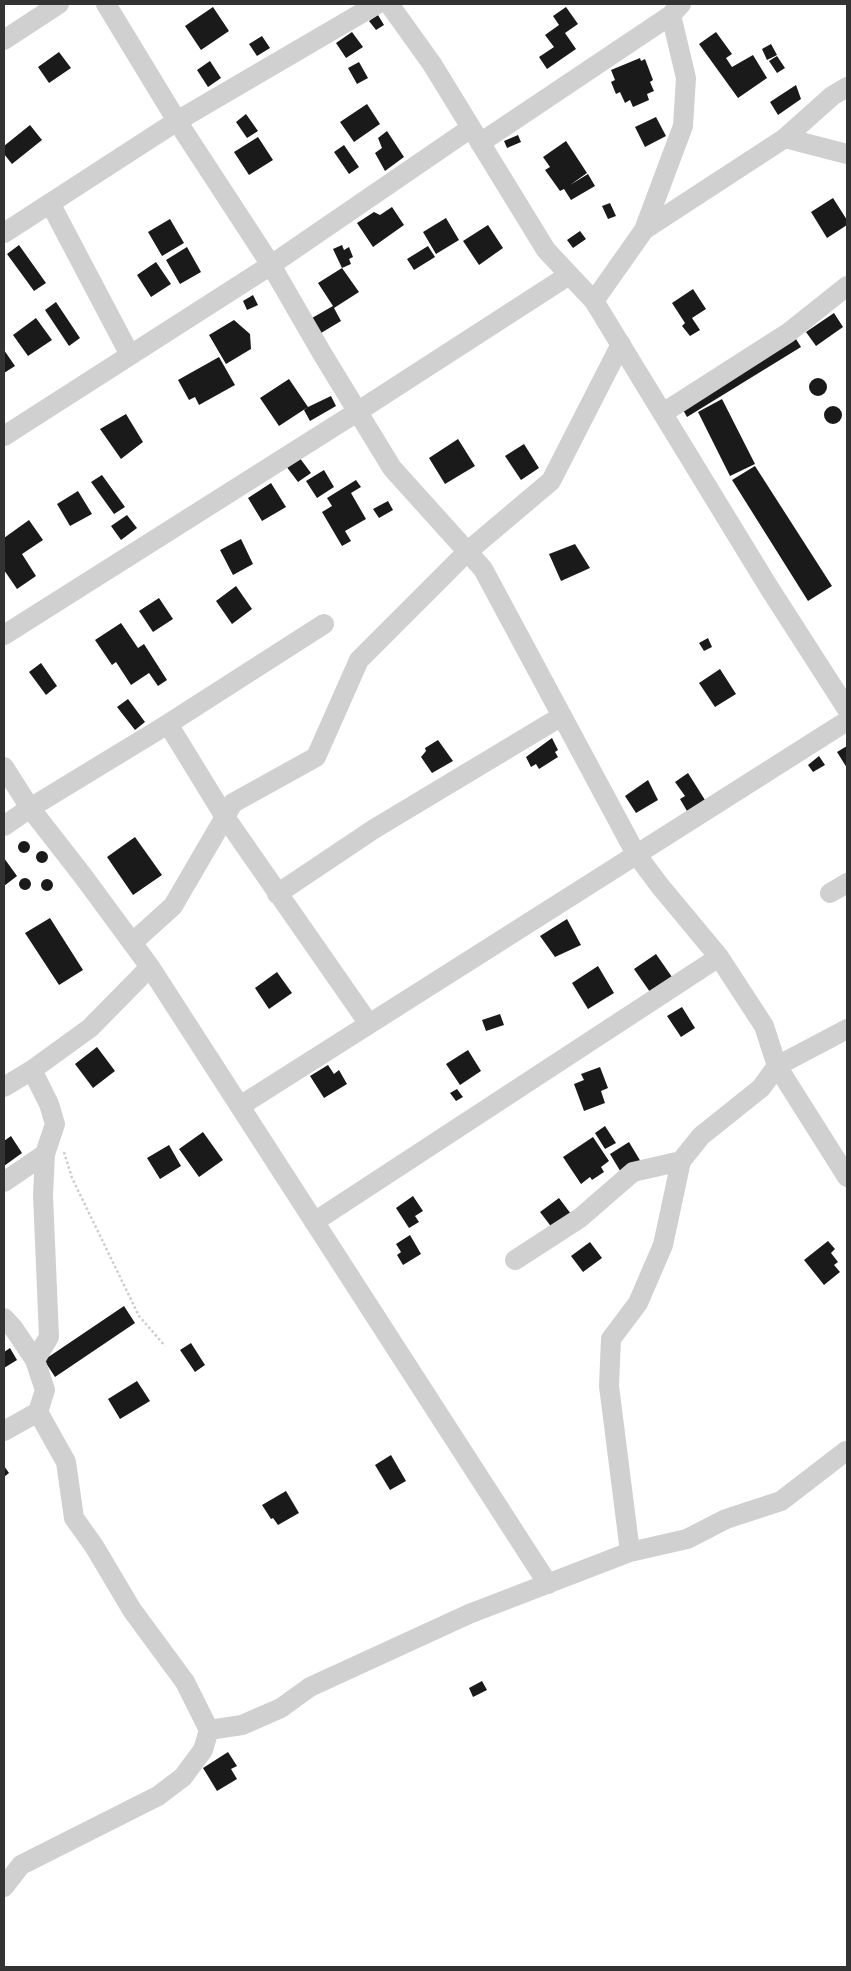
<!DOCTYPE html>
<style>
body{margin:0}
#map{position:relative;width:851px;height:1971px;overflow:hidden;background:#fff;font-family:"Alegreya Sans",sans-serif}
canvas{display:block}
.frame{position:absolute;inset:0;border:5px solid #333;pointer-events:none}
</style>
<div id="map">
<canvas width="851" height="1971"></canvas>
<div class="frame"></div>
</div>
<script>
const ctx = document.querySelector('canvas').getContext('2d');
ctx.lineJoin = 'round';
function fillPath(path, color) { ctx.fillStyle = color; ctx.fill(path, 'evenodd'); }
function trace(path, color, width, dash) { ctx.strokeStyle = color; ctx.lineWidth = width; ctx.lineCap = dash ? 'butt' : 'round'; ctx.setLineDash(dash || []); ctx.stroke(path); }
fillPath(new Path2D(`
 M213,7l16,24 -28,19 -16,-24z
 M566,7l12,17 -13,9 11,16 -29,20 -8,-12 15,-10 -9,-12 14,-10 -6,-9z
 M378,15l6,10 -8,5 -7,-9z
 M352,32l11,15 -17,11 -10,-15z
 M716,32l16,22 -6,4 6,9 21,-12 14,23 -29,20 -39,-54z
 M262,36l8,12 -13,8 -8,-12z
 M771,44l6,11 -10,5 -5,-11z
 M59,52l12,16 -22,15 -11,-16z
 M777,56l8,12 -8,5 -8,-12z
 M640,58l1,3 4,-2 8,21 -3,2 4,9 -7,3 2,6 -16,7 -3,-7 -5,3 -5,-11 -4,2 -5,-12 4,-2 -4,-10z
 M210,61l11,17 -13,9 -11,-17z
 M359,62l9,16 -11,6 -9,-16z
 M796,85l5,14 -23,16 -8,-13z
 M367,104l13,20 -26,18 -14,-20z
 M246,114l12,17 -11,7 -11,-16z
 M656,117l10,19 -21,11 -10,-20z
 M30,125l12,15 -30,24 -8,-10v-8z
 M387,131l17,26 -19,14 -10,-18 7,-5 -4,-10z
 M518,135l3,7 -14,6 -3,-7z
 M258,137l15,23 -24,15 -15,-23z
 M566,141l21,32 -17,12 18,-11 7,12 -24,14 -7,-11 -4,2 -15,-21 5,-3 -7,-10z
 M344,145l15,22 -10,7 -15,-22z
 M833,198l14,22v5l-20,13 -16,-26z
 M610,203l6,13 -8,3 -6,-13z
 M392,207l12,18 -31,22 -16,-24 17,-11 6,3z
 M446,218l13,22 -23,14 -13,-22z
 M170,219l14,24 -22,13 -14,-24z
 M488,225l15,23 -24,17 -16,-24z
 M580,231l6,8 -13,9 -6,-8z
 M19,245l27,38 -12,8 -27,-37z
 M342,245l2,5 5,-3 4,10 -4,2 2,5 -9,4 17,24 -25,16 7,13 -20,12 -9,-15 21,-12 -15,-23 24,-15 -9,-19z
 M428,246l7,11 -21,13 -7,-11z
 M187,247l14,25 -21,12 -14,-24z
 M156,262l15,22 -20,13 -14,-22z
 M693,289l13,20 -14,9 8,12 -10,6 -8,-10 3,-3 -13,-20z
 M253,295l5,10 -11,5 -4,-9z
 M56,302l24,36 -11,8 -24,-36z
 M834,313l9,14 -27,19 -10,-14z
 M36,318l16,22 -24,16 -15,-21z
 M234,320l16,14 1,15 -25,15 -17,-29z
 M796,339l5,8 -114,70 -5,-9z
 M4,350l11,16 -11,7z
 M219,357l16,28 -36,20 -4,-8 -6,3 -11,-20z
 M809 387a9 9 0 1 1 18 0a9 9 0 1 1-18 0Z
 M289,379l19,28 23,-11 5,10 -26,15 -6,-11 4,-3 -29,19 -19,-28z
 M722,399l33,65 -25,12 -32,-64z
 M824 415a9 9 0 1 1 18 0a9 9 0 1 1-18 0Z
 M126,414l17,28 -22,17 -21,-30z
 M458,439l17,27 -30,18 -16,-26z
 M524,444l15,24 -18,12 -16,-24z
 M299,457l12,16 -13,9 -12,-16z
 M755,466l77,120 -24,15 -76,-121z
 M324,470l10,17 -17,11 -11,-17z
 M102,475l23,32 -11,7 -23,-32z
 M356,480l5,7 -10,6 15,26 -21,12 6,10 -9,5 -20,-34 10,-6 -5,-8z
 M271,483l15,24 -24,14 -14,-23z
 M78,491l14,23 -22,12 -13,-22z
 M388,501l5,9 -14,8 -6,-9z
 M127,515l10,13 -16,12 -10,-14z
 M29,520l14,20 -21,14 14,22 -19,13 -13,-19v-32z
 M241,539l12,25 -20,11 -13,-25z
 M575,544l15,24 -29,13 -12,-27z
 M236,586l16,23 -20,15 -16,-23z
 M159,598l14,21 -20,13 -14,-21z
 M121,623l17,25 6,-4 23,36 -9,6 -9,-13 -18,12 -15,-23 -4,3 -17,-25z
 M708,638l4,9 -8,4 -5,-8z
 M41,663l16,23 -11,9 -17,-23z
 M720,669l16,25 -21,13 -16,-24z
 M128,699l17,23 -10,8 -18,-23z
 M552,738l6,12 -3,2 3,5 -19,12 -3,-5 -5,3 -5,-10z
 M438,740l15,21 -21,12 -11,-16 5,-6 -1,-3z
 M847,746v22l-10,-16z
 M819,756l6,9 -12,7 -5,-7z
 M688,773l17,27 -18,11 -7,-12 5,-3 -10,-14z
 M648,780l10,20 -22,13 -11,-17z
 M135,837l27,38 -29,20 -26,-38z
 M18 847a6 6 0 1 1 12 0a6 6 0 1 1-12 0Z
 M36 857a6 6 0 1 1 12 0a6 6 0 1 1-12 0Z
 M4,858l13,18 -13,10z
 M19 884a6 6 0 1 1 12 0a6 6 0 1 1-12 0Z
 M41 885a6 6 0 1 1 12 0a6 6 0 1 1-12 0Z
 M50,918l33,52 -24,15 -34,-52z
 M567,919l14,26 -26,12 -15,-21z
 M656,954l16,23 -22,15 -16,-23z
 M598,966l16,27 -26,16 -16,-26z
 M277,972l15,21 -23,16 -14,-21z
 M682,1007l13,21 -14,9 -14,-21z
 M500,1014l4,11 -18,6 -4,-11z
 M97,1047l18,24 -22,17 -18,-24z
 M468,1050l13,21 -21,14 -14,-21z
 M328,1065l6,9 5,-4 8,14 -23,14 -14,-22z
 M600,1067l8,21 -7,3 4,12 -21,8 -10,-27 10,-4 -3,-6z
 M457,1089l6,8 -7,4 -6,-8z
 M605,1126l11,17 -11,6 -10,-16z
 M203,1132l20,28 -24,17 -20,-28z
 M11,1136l11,17 -18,13v-25z
 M593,1137l16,24 -8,6 3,5 -12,8 -2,-3 -9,7 -18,-27z
 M629,1142l12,20 -19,12 -12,-20z
 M169,1145l12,21 -21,13 -13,-21z
 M413,1196l10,15 -8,5 4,6 -10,6 -13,-20z
 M559,1198l15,20 -18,15 -16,-21z
 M410,1235l11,19 -18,11 -6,-10 4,-3 -5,-8z
 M828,1241l7,8 -4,4 7,9 -4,3 6,7 -16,13 -20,-25z
 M590,1242l12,16 -19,14 -12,-16z
 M124,1306l11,17 -80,54 -11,-17z
 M191,1343l14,22 -10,7 -15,-22z
 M10,1348l7,12 -13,8v-16z
 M137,1381l13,20 -30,18 -12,-20z
 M391,1455l15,26 -16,9 -15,-25z
 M4,1466l5,7 -5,4z
 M286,1491l13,22 -21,12 -5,-7 -2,1 -9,-14z
 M482,1681l5,9 -14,7 -4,-9z
 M228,1752l9,14 -6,3 6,10 -20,12 -14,-23z`), '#1a1a1a');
trace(new Path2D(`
 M64,1152l8,26 67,138 26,30`), '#cdcdcd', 2.5, [2.5, 2.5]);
trace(new Path2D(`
 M106,4l71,117 94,144 52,90 69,113 91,101 153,285 24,32 59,71 45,69 13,40 -16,22 -60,48 -20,25 -18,84 -25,58 -27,36 -2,47 21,166
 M389,4l43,60 114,186 48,51 174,285 79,123
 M4,40l55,-36
 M785,138l47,-42 15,-9
 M480,143l191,-128 10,-11
 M50,203l80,152
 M644,230l39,-104 3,-48 -15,-63
 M4,233l173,-112 200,-117
 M594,301l50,-71 141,-92 62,16
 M663,413l125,-80 59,-47
 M4,436l267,-171 200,-137
 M4,635l353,-223 212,-137
 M168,724l57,93 144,207
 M4,767l26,41 53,68 67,91 398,617
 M4,826l26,-18 138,-84 156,-100
 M830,893l17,-10
 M277,894l97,-65 188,-113
 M132,943l41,-37 60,-103 83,-46 43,-97 108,-108 84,-71 70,-137
 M847,1029l-70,37 70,111
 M4,1087l28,-17 58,-42 60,-61
 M240,1106l607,-385
 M4,1182l41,-28
 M314,1222l405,-265
 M515,1260l65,-42 53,-46 48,-11
 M4,1318l10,11 21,31
 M4,1431l34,-19 7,-22 -10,-30 14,-23 -6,-142 2,-41 10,-30 -6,-20 -17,-34
 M209,1730l33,-5 39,-17 29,-21 159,-73 161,-62 57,-13 39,-20 55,-18 65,-50
 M4,1887l17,-22 137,-69 25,-19 20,-27 6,-20 -24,-48 -53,-72 -38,-64 -20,-28 -8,-56 -28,-50`), '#d0d0d0', 20);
</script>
